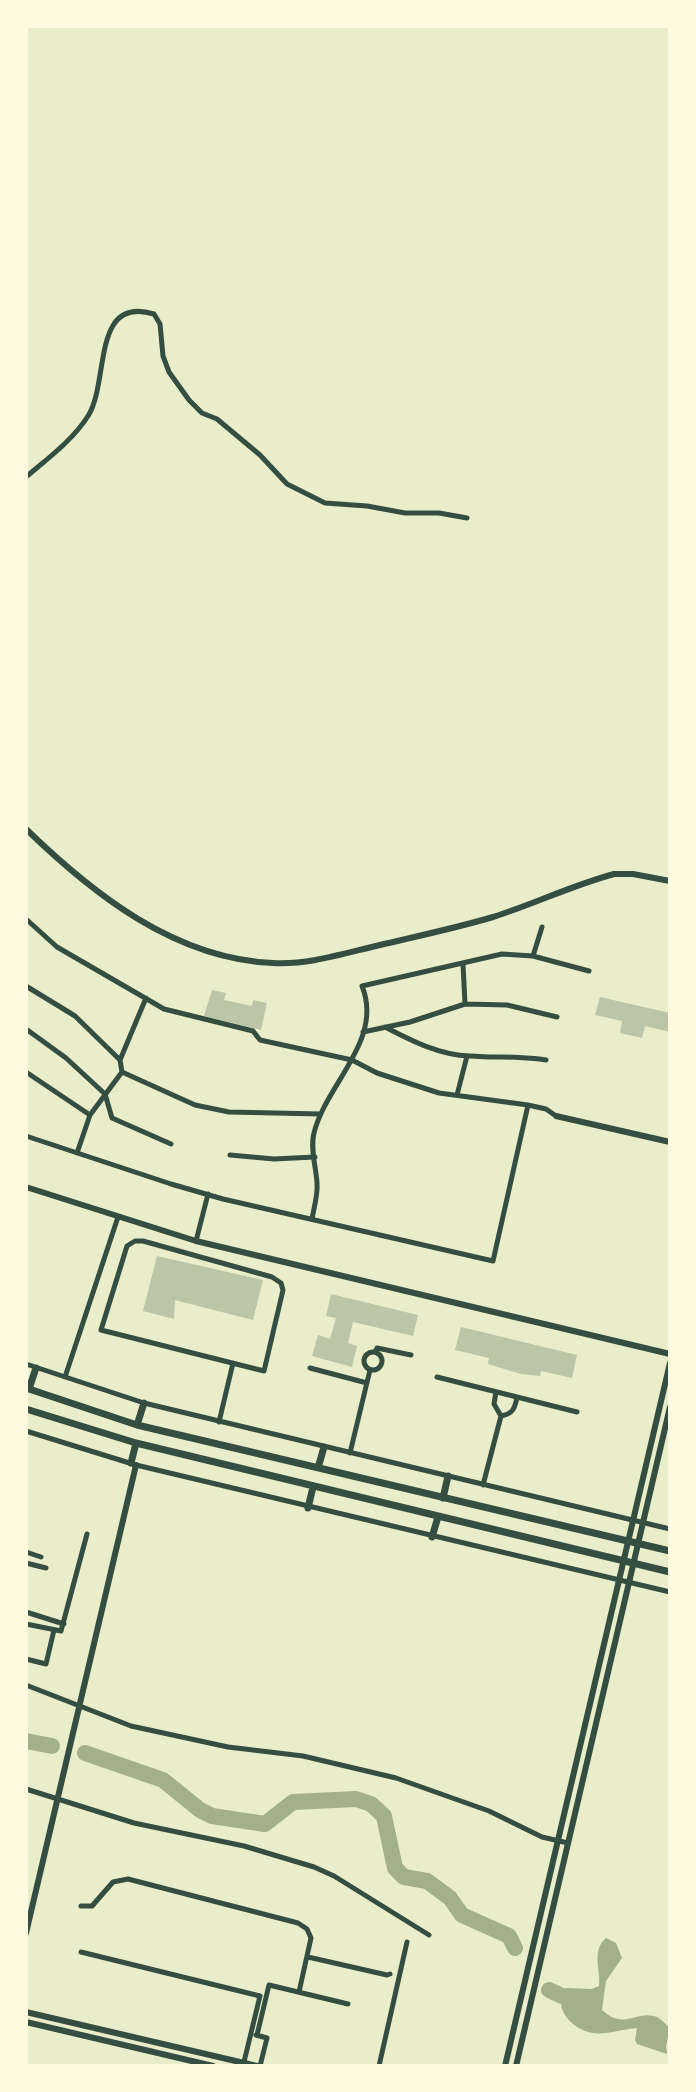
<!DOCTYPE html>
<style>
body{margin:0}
#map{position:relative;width:696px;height:2092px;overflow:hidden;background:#e9edc9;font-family:Spectral,serif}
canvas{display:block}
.frame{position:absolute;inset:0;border:28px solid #fefae0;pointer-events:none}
</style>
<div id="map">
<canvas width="696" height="2092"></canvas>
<div class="frame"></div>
</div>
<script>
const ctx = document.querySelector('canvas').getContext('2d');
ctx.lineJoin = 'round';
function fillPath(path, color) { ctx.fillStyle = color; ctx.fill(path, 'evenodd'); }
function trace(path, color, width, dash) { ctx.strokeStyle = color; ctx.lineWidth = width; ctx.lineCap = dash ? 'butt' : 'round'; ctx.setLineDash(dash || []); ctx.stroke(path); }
fillPath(new Path2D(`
 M606,1938l10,5 6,15 -16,23 -4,29c22,20 33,1 52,6 6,1 11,8 16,12l-4,18 1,8 -30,-10 -2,-4 2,-12c-13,1 -32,7 -44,5 -21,-3 -42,-26 -27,-45l26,1 7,-3c2,-17 -8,-35 7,-48z`), '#a3b18a');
trace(new Path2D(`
 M26,1741l26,5
 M85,1753l78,27 37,30 12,6 53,8 28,-22 63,-3 15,5 13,12 11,52 9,9 23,4 23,17 12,17 47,21 6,12
 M549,1990l13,6`), '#a3b18a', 16);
fillPath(new Path2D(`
 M212,990l14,3 -2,7 28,6 1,-6 14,3 -6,27 -57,-14z
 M600,997l70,16v19l-25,-6 -3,12 -22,-5 2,-12 -27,-6z
 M157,1256l106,24 -10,40 -78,-20 -1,19 -31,-8z
 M331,1294l87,21 -5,21 -60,-14 -5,21 9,3 -5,21 -40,-11 6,-21 12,4 6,-21 -10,-2z
 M461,1327l116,28 -5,23 -31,-7 -1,5 -19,-2 -33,-10 1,-6 -34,-8z`), '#bcc5a7');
trace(new Path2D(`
 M26,477c21,-18 47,-37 62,-61 22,-35 3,-121 66,-102l6,10 3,32 6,16 20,28 13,13 15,6 43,36 27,29 38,19 42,3 38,7h34l28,5
 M26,919l31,28 107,62 89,22 7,9 92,20 25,13 62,20 89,12 18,4 10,7
 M533,956l9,-29
 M26,986l49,30 45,44
 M465,1004l42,1 50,12
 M385,1027c27,14 54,28 85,29 26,2 50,0 76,4
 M26,1029l40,29 39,36 7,24 59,26
 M363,1032l47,-10 55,-18 -2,-40
 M26,1072l64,43
 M122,1072l73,33 34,7 92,2
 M457,1095l10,-39
 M26,1136l145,48 52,15 270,62 35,-156
 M77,1153l13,-38 32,-43 -2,-12 26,-62
 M230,1155l44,4 41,-2
 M312,1219c2,-12 6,-24 5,-36 -1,-16 -7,-35 -3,-50 12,-49 70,-93 48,-147l140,-32 31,2 56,15
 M135,1241h8l129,36 9,6 2,7 -19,81 -163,-41 26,-84z
 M196,1241l12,-47
 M364 1361a9 9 0 1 1 18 0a9 9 0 1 1-18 0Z
 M375,1352l2,-4 34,7
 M26,1364l118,39 526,126
 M310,1368l57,15
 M65,1377l53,-160
 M437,1377l140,35
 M501,1416c12,-2 14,-8 16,-19
 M219,1422l14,-59
 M26,1431l110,34 534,127
 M350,1453l20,-83
 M483,1485l18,-69 -7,-12 2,-12
 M26,1552l15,5
 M26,1563l20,5
 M26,1612l38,12
 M26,1624l35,7 26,-97
 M26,1659l20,5 8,-34
 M26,1685l105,41 97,21 75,9 93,22 93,33 53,26 26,6
 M26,1789l108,34 110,23 70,21 20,9 95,59
 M81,1906h11l21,-24 15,-3 170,44 9,6 4,9 -12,54
 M81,1952l179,44 -17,70
 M308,1957l79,18 3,-1
 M256,2035l11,3 -7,28
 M257,2035l12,-50 79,19
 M379,2066l28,-124`), '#344e41', 5);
trace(new Path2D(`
 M26,829c67,65 149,130 247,134 36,2 72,-10 107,-18 38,-9 76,-17 113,-28 41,-13 80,-32 121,-43h19l37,7
 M26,1187l170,54 474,113
 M26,1933l110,-468
 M26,2012l231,54
 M26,2022l187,44`), '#344e41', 6);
trace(new Path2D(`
 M556,1116l114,26
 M505,2066l165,-703
 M516,2066l154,-659`), '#344e41', 6);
trace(new Path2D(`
 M26,1388l111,37 533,126
 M29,1389l7,-21
 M26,1409l110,34 534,129
 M137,1425l7,-22
 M131,1463l5,-20
 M318,1468l6,-21
 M443,1498l5,-22
 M308,1508l5,-21
 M432,1537l6,-20`), '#344e41', 7);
</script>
